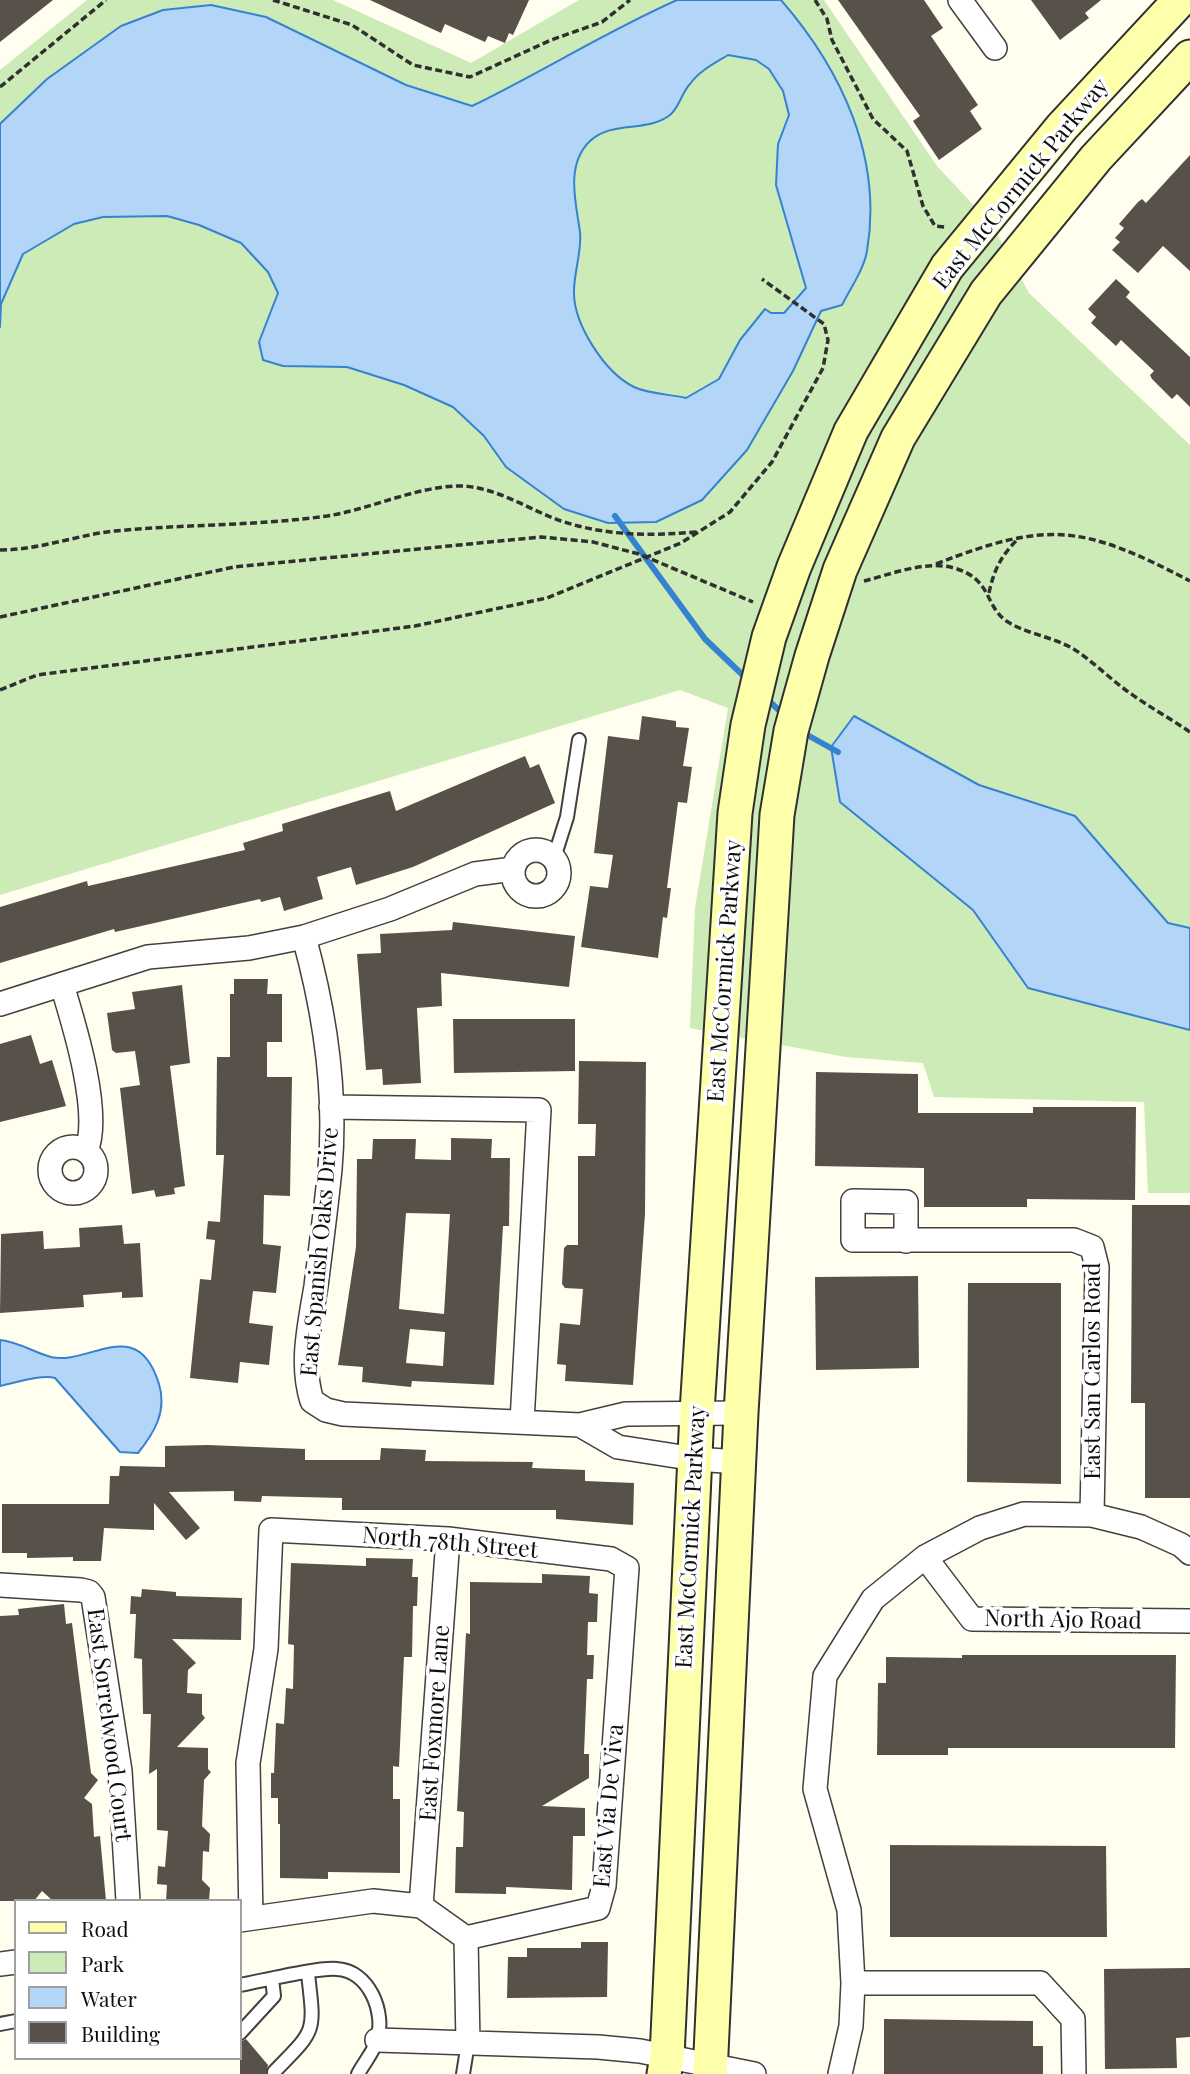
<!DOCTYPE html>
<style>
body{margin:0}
#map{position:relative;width:1190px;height:2074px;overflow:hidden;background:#fffeef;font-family:"Playfair Display",serif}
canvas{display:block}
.legend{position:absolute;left:14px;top:1899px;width:228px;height:161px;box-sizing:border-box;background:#fff;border:2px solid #9f9f9f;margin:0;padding:9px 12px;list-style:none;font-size:21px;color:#0e0e0e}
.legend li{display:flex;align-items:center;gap:14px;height:35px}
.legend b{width:35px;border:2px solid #9f9f9f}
</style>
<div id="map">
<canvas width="1190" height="2074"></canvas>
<ul class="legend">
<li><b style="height:9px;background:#feffaa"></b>Road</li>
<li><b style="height:19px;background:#ccebb7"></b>Park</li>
<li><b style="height:19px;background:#b2d5f8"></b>Water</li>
<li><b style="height:19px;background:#57514a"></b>Building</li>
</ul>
</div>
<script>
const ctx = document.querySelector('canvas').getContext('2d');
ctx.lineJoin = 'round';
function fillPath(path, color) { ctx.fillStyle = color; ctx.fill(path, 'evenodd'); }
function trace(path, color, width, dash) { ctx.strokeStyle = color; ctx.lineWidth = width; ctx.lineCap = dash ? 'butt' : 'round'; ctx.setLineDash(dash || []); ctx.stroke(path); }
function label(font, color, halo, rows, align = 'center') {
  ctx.font = font + ' "Playfair Display",serif'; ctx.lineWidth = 7; ctx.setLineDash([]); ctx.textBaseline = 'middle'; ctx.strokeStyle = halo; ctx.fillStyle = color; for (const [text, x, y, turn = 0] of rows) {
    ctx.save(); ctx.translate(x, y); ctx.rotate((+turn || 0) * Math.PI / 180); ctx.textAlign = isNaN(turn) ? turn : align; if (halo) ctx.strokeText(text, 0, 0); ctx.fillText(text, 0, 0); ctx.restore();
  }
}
fillPath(new Path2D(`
 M87,0h246l138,63 108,-63h245l113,166 55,59 37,68 161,152v748h-42l-4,-91 -210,-5 -11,-34 -77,-6 -156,-29 5,-120 33,-200 -48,-18 -680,205v-825z`), '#ccebb7');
const water = new Path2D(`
 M677,0h104c60,69 102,157 86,251 -3,18 -17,38 -25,54l-21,6 -28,60 -46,79 -45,50 -46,22 -48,1 -44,-14 -58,-42 -22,-31 -31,-29 -49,-22 -57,-18 -64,-1 -20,-6 -4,-18 19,-49 -10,-21 -27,-29 -42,-18 -32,-9 -64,1 -29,7 -51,30 -22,50 -1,23v-203l47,-45 74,-53 42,-16 48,-5 55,12 140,68 66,21c70,-34 135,-75 205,-106zM728,55l28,5 13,9 14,22 6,24 -11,29 -2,41 30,103 -22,25h-13l-6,-4 -25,31 -21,39 -33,19c-16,-4 -38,-4 -52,-11 -30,-15 -61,-64 -60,-96 0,-19 8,-40 6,-59 -4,-29 -15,-67 10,-91 22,-21 57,-8 80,-26 9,-7 12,-23 20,-31 9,-13 25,-21 38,-29z
 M854,716l125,69 96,31 93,107 22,5v102l-162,-42 -55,-78 -133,-108 -9,-55z
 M0,1340c19,2 33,12 51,17 38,9 86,-44 108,27 8,27 -4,48 -21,69l-18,-1 -65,-74c-13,-4 -40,5 -55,8z`);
fillPath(water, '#b2d5f8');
trace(water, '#3781d1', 2);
trace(new Path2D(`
 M615,516l90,123 44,42
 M767,699l17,16
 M802,732l36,20`), '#3781d1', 6);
fillPath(new Path2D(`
 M0,0h53l-53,42z
 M370,0h159l-16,35 -4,-2 -4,10 -17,-7 -3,6 -40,-18 -4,9z
 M838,0h86l19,28 -12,8 47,69 -8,6 12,18 -43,31 -26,-39 7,-5z
 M1031,0h70l-16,13 4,5 -29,22z
 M1190,155v116l-27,-25 -25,27 -26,-23 8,-8 -5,-4 9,-10 -5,-4 19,-22 4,-3 4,4z
 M1116,279l14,13 -4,5 64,60v50l-13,-13 -5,5 -20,-20 -2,-4 4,-4 -33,-31 -5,6 -25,-23 5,-6 -8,-8z
 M642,716l34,5v6l13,1 -6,38 9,1 -5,36 -9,-1 -11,86h4l-4,30 -4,-1 -5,41 -77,-11 9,-61 18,2 5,-33 -19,-2 14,-117 31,4z
 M525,756l5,12 9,-4 16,39 -142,64 -57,18 -5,-18 -34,10 6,22 -39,12 -4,-14 -19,5 -1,-3 -145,33 -1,-3 -114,34v-56l87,-26 1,5 157,-36 -2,-7 40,-12 -1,-7 108,-33 6,20z
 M453,922l122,14 -6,51 -128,-14 1,33 -25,2 4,75 -38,2 -1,-16 -16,1 -9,-116 24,-1 -1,-19 72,-4z
 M234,979h34l-1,15h15v48h-15v35h25l-2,119 -26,-1 -1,49 18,2 -5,47 -23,-2 -4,32 24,3 -4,39 -29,-3 -2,21 -48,-5 10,-99 11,1 4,-40 -9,-1 2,-18 12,1 4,-67h-8l1,-98h13v-63h4z
 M182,985l8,78 -20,3 15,120 -11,2 1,6 -19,3 -2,-7 -22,4 -12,-106 20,-3 -5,-34 -19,2 -4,-3 -5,-37 28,-4 -3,-17z
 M453,1019h122v52l-121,2z
 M31,1035l9,29 12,-4 14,46 -66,16v-78z
 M579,1061l67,1 -1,152 -12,171 -68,-4 1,-16 -9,-1 3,-41 20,2 3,-36 -18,-1 -3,-4 2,-36 3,-3h11v-89h17l1,-32h-18z
 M816,1072l102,2v39h115v-6h103l-1,93 -108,-1v8h-103v-39l-109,-2z
 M451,1138l41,1 -1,19h19l-1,68h-6l-9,159 -82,-4 -1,6 -49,-5 1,-15 -25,-2 18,-118 1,-88h15l1,-20h43l-1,20 36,1zM406,1213l44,1 -6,100 -45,-5zM410,1329l35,3 -2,34 -37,-3z
 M1132,1205h58v293h-45v-95h-14z
 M122,1225l2,19 16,-1 3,54 -21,1v-6l-39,3 1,12 -84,6 1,-79 42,-3 1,18 36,-2 -1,-19z
 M918,1276l1,92 -103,2 -1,-93z
 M968,1283h93v201l-94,-2z
 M208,1445l97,4v11h75l1,-12 45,2 -1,11 108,1 -1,6 53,2v11l49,2 -1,42 -77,-6v-9h-214v-12l-80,-2 -1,6 -27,-1v-10l-65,1 31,36 -14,12 -32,-37v27l-50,-2 -3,33h-28v-4l-46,1v-5h-25v-49h107l1,-28h9l1,-10 45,1v-21z
 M366,1558l47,1 -1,18h6l-1,29h-4l-1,51h-8l-5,110 -6,-1v33h7v74l-72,-1v7l-48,-1v-54h-2v-26h-7v-25h3l2,-50 8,1 2,-36 7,1 1,-44 -6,-1 3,-81 75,3z
 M542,1574l48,2 -1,17 9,1 -1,28h-9l-1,33h7l-1,24h-6l-3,75h5v24l-47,28 43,2v28h-12l-1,54 -66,-3v7l-51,-1 1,-46h7l1,-35 -7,-1 9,-178 4,1v-52l72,1z
 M142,1589l34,3v4l66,2 -1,42 -69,-1 24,24 -8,7 -1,23 15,1v20l3,4 -28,29 31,1v21l3,3 -7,8 -2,46 8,8 -1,18 -6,-1 -1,29 8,8 -1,13h-43l1,-16 -10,-1 1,-18 7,1 3,-36 -11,-1v-61l-8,5 2,-60h-8l-1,-55 -8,-1 2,-44h-6l1,-18 10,1z
 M64,1604l2,20 6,-1 19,150 7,7 -14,18 8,6 2,33 6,-1 6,65h-53l-11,-10 -8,10h-34v-285l19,-1 -1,-6z
 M962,1655h214l-1,93h-227v7h-71l1,-72h8v-26l76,1z
 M890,1845l216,1 1,91h-217z
 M581,1942h27l-1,55 -100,1 1,-41h19v-9h54z
 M1190,1968v69l-14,1 1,30 -72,1 -1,-100z
 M884,2019l149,2v25h10v28h-159z
 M246,2039l22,26 -2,9h-26v-32z`), '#57514a');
const service = new Path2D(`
 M554,858l13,-41 12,-77
 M240,1985c22,-4 78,-18 97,-16 32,2 49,43 40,72 -4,11 -13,22 -19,33
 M0,2024l16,-3
 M240,2033l34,-37 -2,-17
 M274,2072c42,-43 41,-38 34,-98
 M463,2074l5,-31`);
const minor = new Path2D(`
 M960,0l35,48
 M513 873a23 23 0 1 1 46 0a23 23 0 1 1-46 0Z
 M304,937c21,76 33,153 26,232 -4,39 -9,78 -14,117 -6,38 -16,77 -4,115l14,9 17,4 237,11 38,22 77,12 44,3
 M62,985c12,39 40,129 24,166
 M0,1004l148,-47 101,-9 55,-11 86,-28 85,-35 38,-5
 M331,1107l208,3 -17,312
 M50 1170a23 23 0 1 1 46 0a23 23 0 1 1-46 0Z
 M906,1241v-39l-53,-1v39h221l18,7 5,20 -5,248
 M580,1425l46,-11 115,-1
 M925,1557l47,62 218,2
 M0,1585l81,5 8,2 4,5 27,174 8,130
 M421,1906l27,-367
 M251,1918l-3,-155 18,-114 5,-119 177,9 163,20 16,9 -23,318 -6,22 -132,30
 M240,1920l133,-19 48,5 45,32
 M466,1938l2,105
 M0,1964l16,-2
 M853,1983h187l33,36 1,55
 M377,2040l221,7 42,4 114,23
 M840,2074l11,-48 2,-43 -4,-73 -34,-121 10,-113 48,-77 52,-42 55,-29 44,-14 68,1 49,12 40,18 9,8`);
const secondary = new Path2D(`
 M664,2074l3,-17 30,-645 38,-599 13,-88 21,-88 25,-70 57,-136 96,-164 115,-140 118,-127
 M710,2074l31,-661 36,-598 14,-84 21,-75 28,-86 58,-132 88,-145 110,-135 94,-101`);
trace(service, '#414141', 16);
trace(minor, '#414141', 26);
trace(secondary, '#303030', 37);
trace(new Path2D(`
 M273,0l79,25 61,40 57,12 81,-37 51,-18 28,-22
 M815,0l12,19 5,21 41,79 34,32 16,55 12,20 10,1
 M0,87l106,-87
 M0,550c40,0 76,-15 115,-19 71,-7 142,-5 212,-15 44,-7 85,-28 129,-30 38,-1 71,23 105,35 46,15 88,15 136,11
 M936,564c112,-44 147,-39 254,17
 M864,581c28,-7 62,-21 90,-13 39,11 30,39 54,54 17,11 44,15 64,26 18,11 34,27 51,40 21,16 45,29 67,44
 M989,593c5,-24 13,-39 31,-56
 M0,617l234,-50 307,-30 52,5 46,12 114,48
 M0,690l37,-15 378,-49 132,-28 134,-55 49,-31 42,-50 51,-94 5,-28 -4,-16 -62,-45`), '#303030', 3.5, [7, 3.5]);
trace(service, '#fff', 12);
trace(minor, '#fff', 23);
trace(secondary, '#feffaa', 33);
label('23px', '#0e0e0e', '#fff', [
 ["East McCormick Parkway",1021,184,-51],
 ["East McCormick Parkway",725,971,-86],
 ["East Spanish Oaks Drive",320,1252,-85],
 ["East San Carlos Road",1093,1371,-90],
 ["East McCormick Parkway",691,1537,-87],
 ["North 78th Street",450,1543,5],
 ["North Ajo Road",1063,1620,1],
 ["East Foxmore Lane",435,1723,-86],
 ["East Sorrelwood Court",109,1725,83],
 ["East Via De Viva",609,1806,-85]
]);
</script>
